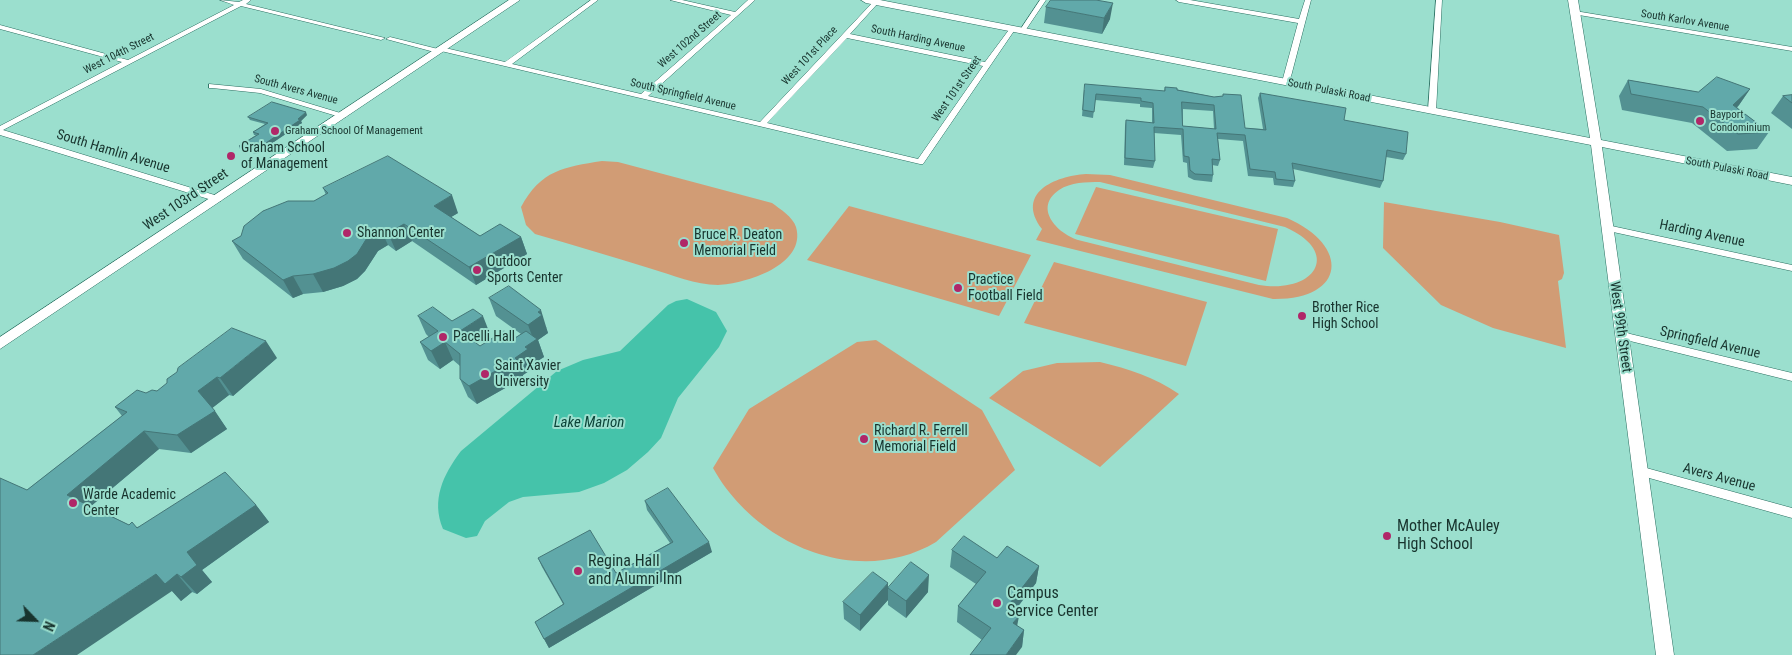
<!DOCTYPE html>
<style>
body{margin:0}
#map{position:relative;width:1792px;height:655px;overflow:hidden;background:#9bdfce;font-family:"Roboto Condensed",sans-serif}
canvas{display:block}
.north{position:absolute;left:10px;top:595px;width:50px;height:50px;-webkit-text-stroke:4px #9bdfce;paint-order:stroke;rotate:114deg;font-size:14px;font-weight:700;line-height:20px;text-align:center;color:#18342e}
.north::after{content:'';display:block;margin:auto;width:18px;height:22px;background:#18342e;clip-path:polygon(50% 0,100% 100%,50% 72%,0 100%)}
</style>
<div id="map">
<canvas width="1792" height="655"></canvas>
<div class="north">N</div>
</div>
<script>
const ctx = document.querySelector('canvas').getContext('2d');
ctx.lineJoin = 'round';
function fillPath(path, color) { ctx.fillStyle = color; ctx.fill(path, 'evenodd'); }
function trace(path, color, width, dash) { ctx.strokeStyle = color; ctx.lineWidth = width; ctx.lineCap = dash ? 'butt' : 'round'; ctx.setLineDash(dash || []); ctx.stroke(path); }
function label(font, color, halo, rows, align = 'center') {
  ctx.font = font + ' "Roboto Condensed",sans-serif'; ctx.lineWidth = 4; ctx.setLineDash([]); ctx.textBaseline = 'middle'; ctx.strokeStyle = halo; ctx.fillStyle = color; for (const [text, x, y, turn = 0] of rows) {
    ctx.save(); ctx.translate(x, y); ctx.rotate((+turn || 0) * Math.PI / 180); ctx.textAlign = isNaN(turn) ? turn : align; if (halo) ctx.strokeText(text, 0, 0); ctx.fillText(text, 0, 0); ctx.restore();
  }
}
fillPath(new Path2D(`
 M602,161l16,1 154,41c8,6 21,14 24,24 11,38 -51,57 -78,58 -23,0 -45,-10 -66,-16 -39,-12 -78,-24 -117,-35l-9,-9 -5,-18c20,-37 43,-40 81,-46z
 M1086,174l24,1 177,43c64,28 59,82 -14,81l-237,-59 6,-11c-27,-36 13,-53 44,-55zM1100,182l185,45c57,25 31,67 -26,58l-181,-45c-21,-7 -45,-32 -19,-50 12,-8 27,-8 41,-8z
 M1096,187l182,42 -12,52 -191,-47z
 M1384,202l116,20 59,13 5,38 -2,6 -4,2 8,67 -73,-20 -52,-23 -58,-57z
 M849,206l182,49 -32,61 -192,-56z
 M1054,262l153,40 -21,64 -162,-43z
 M876,340l106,70 33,60 -79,72c-79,47 -181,2 -223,-74l36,-59 108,-67z
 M1100,362c29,7 54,15 79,32l-79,73 -111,-69 34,-27 34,-8z`), '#d19c75');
fillPath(new Path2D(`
 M687,299l29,13 11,19 -8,16 -41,51 -17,40 -13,14 -21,18 -23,13 -25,9 -56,5 -14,5 -24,19 -8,15 -11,2 -23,-9c-12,-29 0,-54 18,-78l96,-80 26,-11 37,-9 48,-46 8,-4z`), '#45c3aa');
const street = new Path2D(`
 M220,0l19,2 4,-2h8l-5,4 139,34 -4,2 -140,-34 -238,124 218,67 1,2 -1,2h-6l-215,-66v-9l122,-64 -122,-33v-4l128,35 106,-55z
 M591,0h7l-86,64 129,30 90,-79 -61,-15h12l53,12 13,-12h7l-107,96 112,26 114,-121 5,1 -29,32 135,28 26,-35 5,1 -93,136h-3l-479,-113 -3,2 -52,-14 4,-2 48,12 3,-2 64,15zM847,38l136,28 -65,93 -151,-36z
 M1040,0h6l-21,31h-4l-1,-1z
 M1176,0h14l109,19 6,-19h6l-22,84h-6l-1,-2 16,-59 -119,-21z
 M1436,0h6l-6,111 -4,2 -4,-2z
 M1575,11l217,36v4l-219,-37 -1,-1z
 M209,84l52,5 86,26 -1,2h-6l-80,-24 -48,-5h-3z
 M1607,225l185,40v6l-188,-41 -1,-2z
 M1622,332l170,41v8l-174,-43 -1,-2 1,-2z
 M1639,466l153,42v10l-157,-44 -2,-3 2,-3z`);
const secondary = new Path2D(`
 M509,0h11l-520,349v-12z
 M861,0h19l710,138 -22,-138h10l23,140 191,37v8l-190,-38 72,508h-18l-65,-510 -725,-142z`);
trace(street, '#2a6e60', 1);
trace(secondary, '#2a6e60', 1);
fillPath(street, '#fff');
fillPath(secondary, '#fff');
fillPath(new Path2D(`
 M1046,7l64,12 -8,15 -58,-11z
 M1628,80l70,12 52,-3 -11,16 -2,3 32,24 -12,17 -30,2 -35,-28 -70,-13 -3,-14z
 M1165,87l49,10 9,-1v-2l22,34 18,1 -5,-31 2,-5 84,27 62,34 -3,6 -17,-3 -3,24 -3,7 -87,-19 2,12 -2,6 -19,-2 -1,-7 -25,-2 -5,-35 -25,-2 2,21 -2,6 -6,-1 1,10 -1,7 -18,-2 -6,-3 -1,-14 -4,-1 -2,-27 -27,-2 1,28 -2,7 -29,-3 1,-39 1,-6 26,3v-15l-12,-1v-3l-45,-4 -2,18 -11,-2 2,-26 80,1zM1183,109l30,2 1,18 -31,-3z
 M1792,95v34l-21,-16 12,-17z
 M307,115l-6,6 1,2 -46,31 -16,-5 -1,-3 17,-11h-2l-1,-3 12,-8 -15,-4 -2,-3z
 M323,188l135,25 -7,4 29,19 41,1 6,17 -51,31 -64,-44 -16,10 -8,-6 -10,6 -13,20 -8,8 -14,7 -20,6 -20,2 -10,4 -50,-39 -11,-18 94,-46z
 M489,298l58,30h-1l2,5 -10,7 6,17 -11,7 2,3 -12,8v3l-15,10 -1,-1 -30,17 -9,-7 -8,-18v-13l-7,-6 -13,9 -12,-9 -8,-18 9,-5 -3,-3 -8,-18 34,5 38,13 -14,9 4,3 35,-8 6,-4 -25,-18z
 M277,358l-44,38 -4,-1 -17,13 15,21 -36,24 -32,-4 -68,57 38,19 8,2 119,-22 13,17 -67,48 10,12 -15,12 -5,-2 -11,9 -9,-10 -145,-101 95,-74 -7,-9 31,-14 11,-2z
 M645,501l67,51 -163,96 -14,-26 28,-18 -21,-37 -4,-9 78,15 54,-30 -23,-33z
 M952,550l45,8 42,8 -3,17 -22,29 3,14 7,4 -2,17 -40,-7 -25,-18 1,-16 18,-22 -26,-17z
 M888,587l40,5 -22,26 -18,-13v-5l-28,31 -16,-12 -1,-17z`), '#539192');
fillPath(new Path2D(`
 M1113,3l-3,16 -8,15 2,-16z
 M1750,89l-11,16 -18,16 12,-16z
 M306,112l1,3 -6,6 1,2 -46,31 -2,-3 44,-32z
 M452,195l6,18 -17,10 -7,-17z
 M404,224l8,17 -16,10 -8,-18z
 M380,228l8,17 -10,6 -13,20 -8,8 -14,7 -20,6 -10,-18 57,-41z
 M521,237l6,17 -51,31 -7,-18z
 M293,276l10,18 -10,4 -10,-18z
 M541,310l7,23 -10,7 6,17 -11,7 2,3 -12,8v3l-15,10 -7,-17 14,-13 10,-11 9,-6 -6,-16 10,-13z
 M483,316l7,18 -23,15 -7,-18z
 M266,341l11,17 -44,38 -13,-18z
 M445,342l8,18 -13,9 -9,-18z
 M499,369l8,18 -30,17 -8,-18z
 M217,377l12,18 -18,14 -13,-18z
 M215,411l12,18 -36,24 -14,-18z
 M144,431l15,18 -75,63 -17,-17z
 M256,505l13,17 -67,48 10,12 -15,12 -16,-17 6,-25z
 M709,542l3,10 -163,96 -5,-9z
 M1039,566l-3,17 -32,41 3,-17z
 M156,574h21l15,18 -11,9 -9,-10 -95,64h-44z
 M929,575l-1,17 -22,26v-17z
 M888,583v17l-28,31v-16z
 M1019,616l-3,16 -3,-9z
 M1024,630l-2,17 -6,8h-10z`), '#447677');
const building = new Path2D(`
 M1051,0h45l17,3 -9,15 -58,-11z
 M1717,77l33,12 -17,16 36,27 -31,2 -35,-27 -72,-13 -3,-14 70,12z
 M1085,84l80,7v-4l12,1v2l37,7 9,-1v-2l18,1 4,33 21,2 -6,-37 86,15 -2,12 64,12 -2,22 -19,-4 -4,31 -91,-18 3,18 -19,-2 -1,-7 -25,-3 -5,-34 -28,-2 3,27 -8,-1 1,16 -18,-1 -5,-4 -1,-13 -5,-1 -1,-27 -29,-2 1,34 -30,-3 1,-38 28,3 -1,-20 -12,-2v-3l-45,-4 -2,18 -11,-2zM1182,102l32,3 2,24 -33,-3z
 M1792,95v8l-9,-7z
 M272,102l34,10 -8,7 2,1 -46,31 -15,-5 20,-12 -6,-2 15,-9 -20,-6z
 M388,156l64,39 -18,11 46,30 20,-12 21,13 -52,30 -65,-43 -16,9 -8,-5 -10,5 -13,21 -9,7 -14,7 -21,6 -20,2 -10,4 -51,-39 9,-5 3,-10 19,-15 25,-10h26l14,-8 -5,-5z
 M509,286l32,24 -3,2 4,3 -14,10 -39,-27z
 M433,307l19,14 21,-12 10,7 -23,15 20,15 24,-15 11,7 11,-7 11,8 -12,8 3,2 -13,9 2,2 -16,11 -2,-2 -30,17 -9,-7v-25l-15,-12 -14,9 -11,-9 18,-11 -20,-15z
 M232,328l34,13 -46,37 -3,-1 -19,14 17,20 -38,24 -33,-4 -77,64 62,30 3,-3 5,6 88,-56 31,33 -69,47 10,13 -16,12 -4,-3 -12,10 -9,-10 -123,81h-33v-177l27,12 100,-78 -12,-5 22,-17 9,3 6,-3 5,1 10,-8v-4l10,-7 1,-4z
 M668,488l41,54 -165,97 -9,-17 29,-18 -26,-46 52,-28 26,43 57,-31 -28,-41z
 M964,536l33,22 10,-12 32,20 -32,41 12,9 -6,7 11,7 -18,25h-36l21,-27 -33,-22 28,-34 -34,-22z
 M911,562l18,13 -23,26 -18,-13z
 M873,572l15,11 -28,32 -17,-13z`);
fillPath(building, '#61a9aa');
trace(building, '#447677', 1);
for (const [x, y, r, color] of [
 [1700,121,5,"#b02768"],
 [275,131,5,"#b02768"],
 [231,156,5,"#b02768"],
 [347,233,5,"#b02768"],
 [684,243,5,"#b02768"],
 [477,270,5,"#b02768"],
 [958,288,5,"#b02768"],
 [1302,316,5,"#b02768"],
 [443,337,5,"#b02768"],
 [485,374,5,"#b02768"],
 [864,439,5,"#b02768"],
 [73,503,5,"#b02768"],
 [1387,536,5,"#b02768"],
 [578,571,5,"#b02768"],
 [997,603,5,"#b02768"]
]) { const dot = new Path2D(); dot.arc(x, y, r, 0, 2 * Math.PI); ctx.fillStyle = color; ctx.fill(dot); trace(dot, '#9bdfce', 2); }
label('11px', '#18342e', '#9bdfce', [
 ["South Karlov Avenue",1685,21,9],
 ["South Harding Avenue",918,39,12],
 ["West 102nd Street",690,40,-41],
 ["West 104th Street",119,54,-27],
 ["West 101st Place",810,56,-47],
 ["West 101st Street",957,89,-55],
 ["South Avers Avenue",296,90,15],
 ["South Pulaski Road",1329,91,11],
 ["South Springfield Avenue",683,95,13],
 ["South Pulaski Road",1727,169,11]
]);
label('11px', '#18342e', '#9bdfce', [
 ["Bayport",1710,115],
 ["Condominium",1710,128],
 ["Graham School Of Management",285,131]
], 'left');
label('14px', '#18342e', '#9bdfce', [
 ["Graham School",241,148],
 ["of Management",241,164],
 ["Shannon Center",357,233],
 ["Bruce R. Deaton",694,235],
 ["Memorial Field",694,251],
 ["Outdoor",487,262],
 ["Sports Center",487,278],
 ["Practice",968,280],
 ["Football Field",968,296],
 ["Brother Rice",1312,308],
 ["High School",1312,324],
 ["Pacelli Hall",453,337],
 ["Saint Xavier",495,366],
 ["University",495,382],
 ["Richard R. Ferrell",874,431],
 ["Memorial Field",874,447],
 ["Warde Academic",83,495],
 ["Center",83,511]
], 'left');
label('14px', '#18342e', '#9bdfce', [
 ["South Hamlin Avenue",113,152,17],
 ["West 103rd Street",186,200,-34],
 ["Harding Avenue",1702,234,12],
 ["West 99th Street",1620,327,82],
 ["Springfield Avenue",1710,343,13],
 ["Avers Avenue",1719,478,15]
]);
label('italic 15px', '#0c4439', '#9bdfce', [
 ["Lake Marion",589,423]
]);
label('16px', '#18342e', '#9bdfce', [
 ["Mother McAuley",1397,527],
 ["High School",1397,545],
 ["Regina Hall",588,562],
 ["and Alumni Inn",588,580],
 ["Campus",1007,594],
 ["Service Center",1007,612]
], 'left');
</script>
